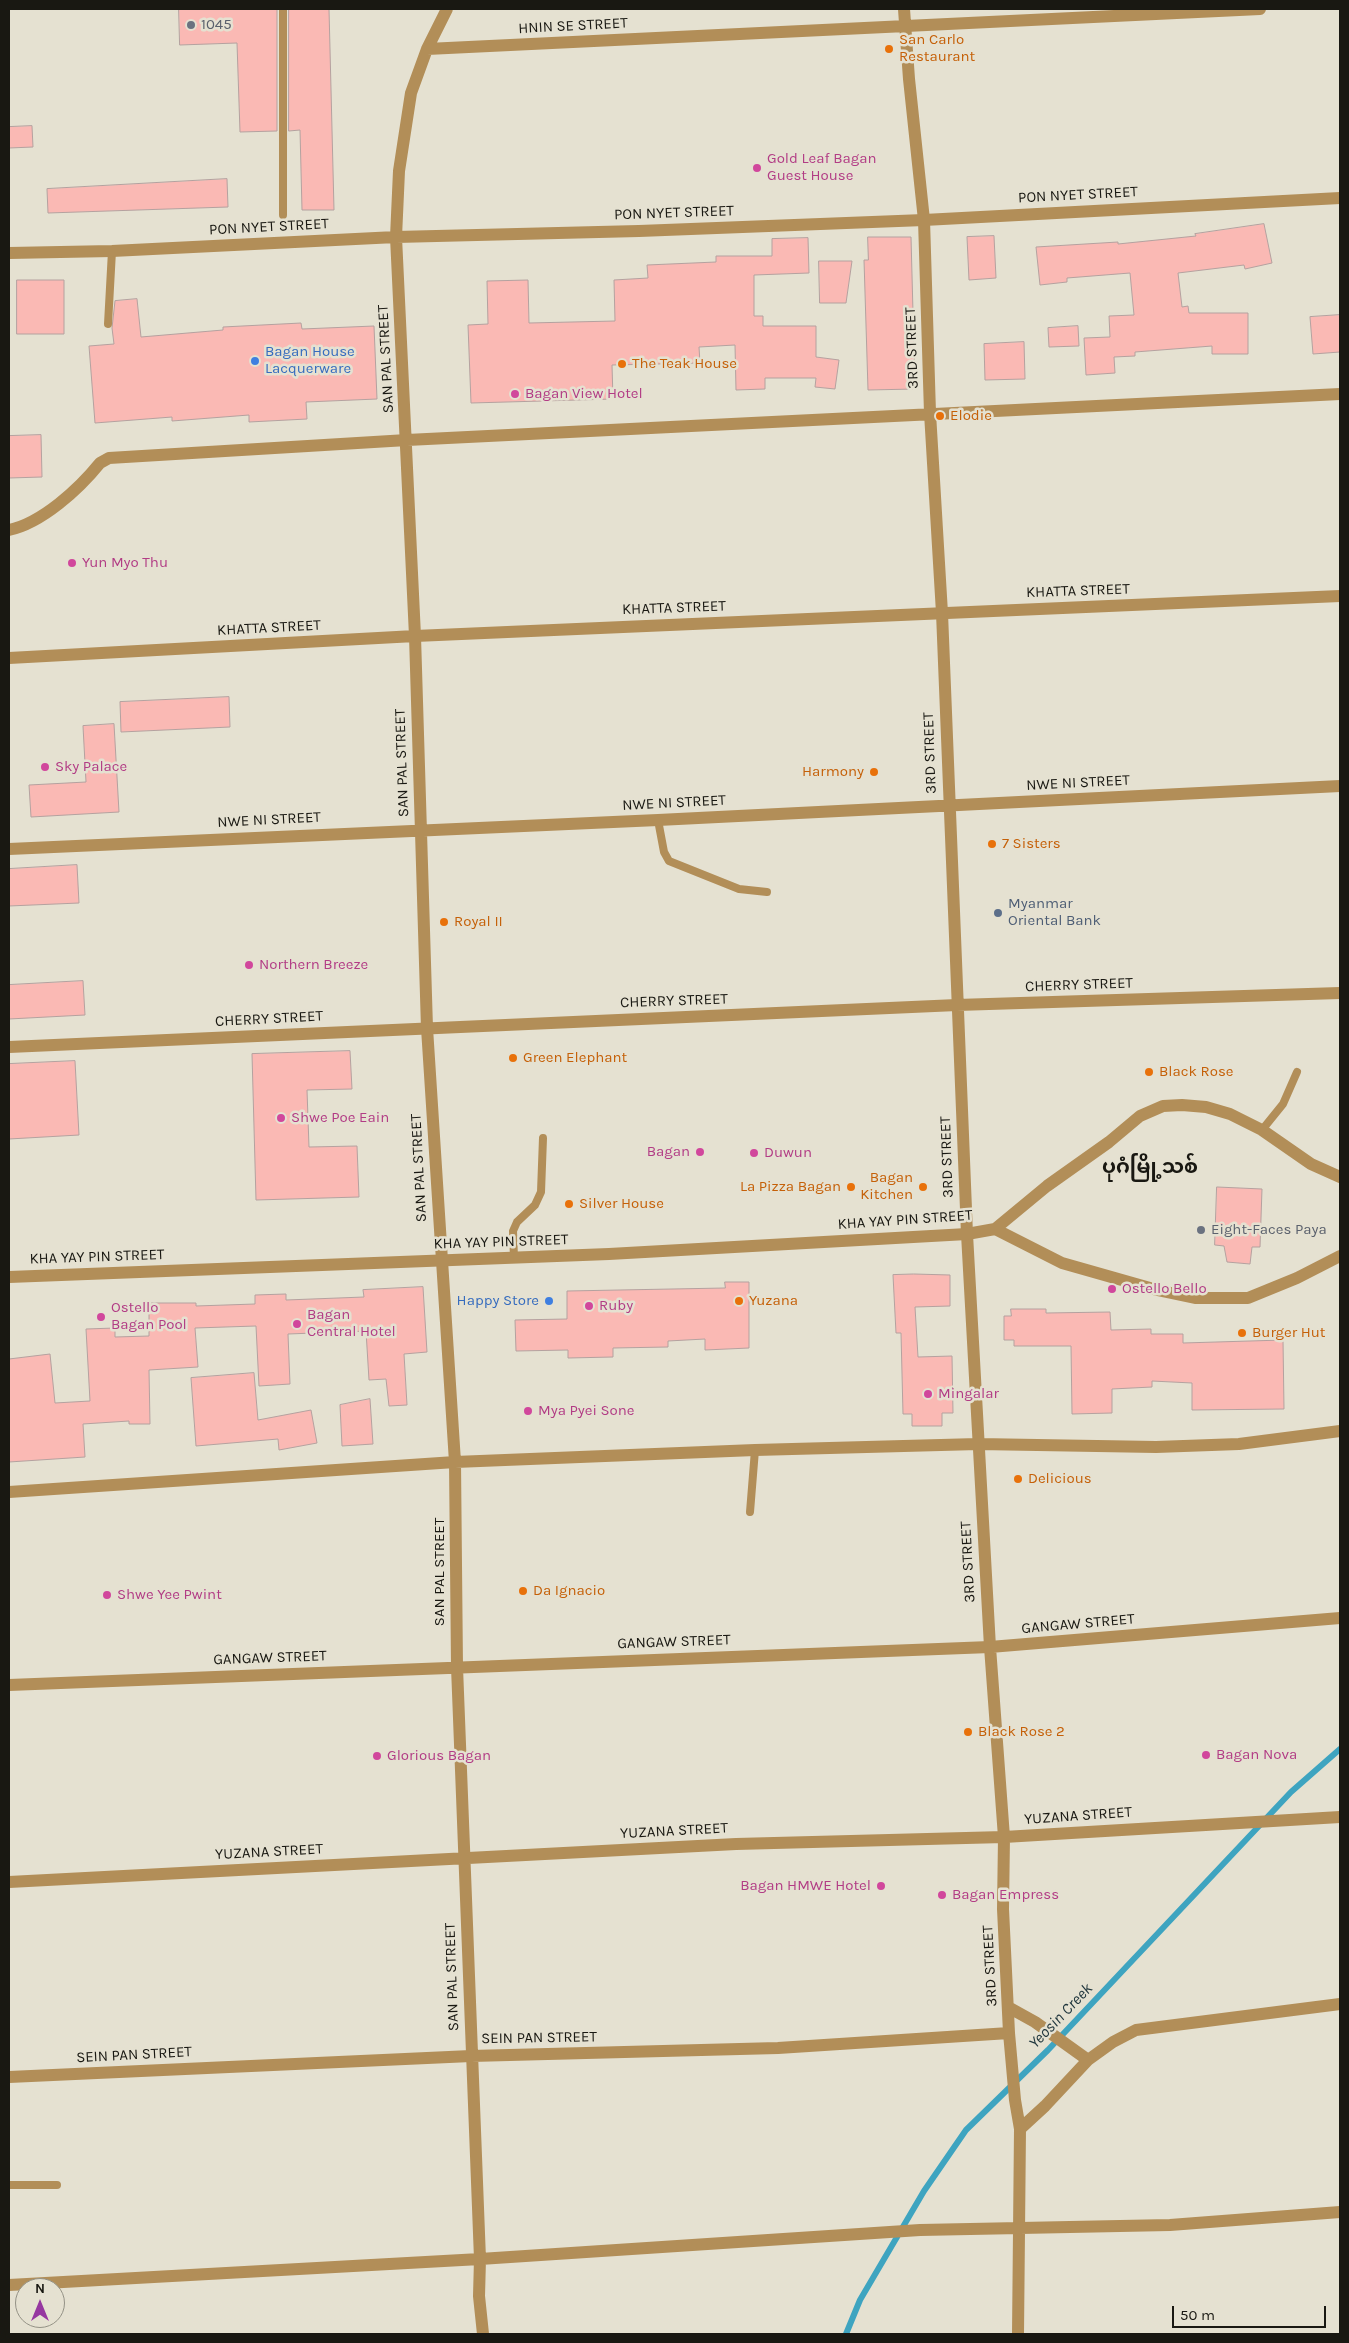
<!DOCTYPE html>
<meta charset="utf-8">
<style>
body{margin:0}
#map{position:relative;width:1349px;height:2343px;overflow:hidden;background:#e5e1d1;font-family:Karla,sans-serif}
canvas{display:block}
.frame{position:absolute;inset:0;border:10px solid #191812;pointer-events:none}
.north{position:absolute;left:15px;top:2278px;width:50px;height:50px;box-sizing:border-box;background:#e5e1d1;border:1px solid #939185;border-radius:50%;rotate:0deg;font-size:14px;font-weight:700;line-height:20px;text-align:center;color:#191812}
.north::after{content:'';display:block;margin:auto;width:18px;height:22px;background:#9637a0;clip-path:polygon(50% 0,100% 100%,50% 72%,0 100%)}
.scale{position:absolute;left:1172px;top:2306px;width:154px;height:22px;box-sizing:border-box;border:2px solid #191812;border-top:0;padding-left:6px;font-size:15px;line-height:18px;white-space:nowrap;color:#191812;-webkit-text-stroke:4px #e5e1d1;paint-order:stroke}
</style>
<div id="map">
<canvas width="1349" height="2343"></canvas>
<div class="frame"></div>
<div class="north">N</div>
<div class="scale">50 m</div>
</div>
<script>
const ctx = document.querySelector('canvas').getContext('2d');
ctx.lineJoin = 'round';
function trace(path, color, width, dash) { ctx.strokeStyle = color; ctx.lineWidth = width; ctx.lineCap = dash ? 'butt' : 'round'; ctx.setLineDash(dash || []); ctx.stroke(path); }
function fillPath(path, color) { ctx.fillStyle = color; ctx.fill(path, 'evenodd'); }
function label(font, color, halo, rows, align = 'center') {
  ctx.font = font + ' Karla,"Noto Sans Myanmar",sans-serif'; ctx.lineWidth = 5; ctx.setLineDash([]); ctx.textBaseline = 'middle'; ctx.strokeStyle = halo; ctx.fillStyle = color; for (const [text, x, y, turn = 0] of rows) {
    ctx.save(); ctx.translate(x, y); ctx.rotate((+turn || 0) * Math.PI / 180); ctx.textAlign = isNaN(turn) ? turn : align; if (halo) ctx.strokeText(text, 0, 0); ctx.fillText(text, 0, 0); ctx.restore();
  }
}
trace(new Path2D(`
 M846,2334l14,-34 64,-109 42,-61 82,-80 243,-258 49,-43`), '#3ea4c0', 6);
const building = new Path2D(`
 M179,9h98v122l-37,1 -3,-89 -57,2z
 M289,9h40l5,201h-32l-2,-80 -11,1z
 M32,126l1,21 -24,1v-21z
 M227,179l1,28 -180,6 -1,-24z
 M1264,224l8,39 -27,6 -1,-4 -66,8 4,34 6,-1 1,7h59v41h-36v-8l-77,6v4l-21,1 1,16 -29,2 -2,-37 26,-1 -1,-21 25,-1 -4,-42 -63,5v4l-27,3 -4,-38 82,-5v2l78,-8 -1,-2z
 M994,236l2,42 -27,2 -2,-43z
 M868,237h43l4,152 -47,1 -4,-130h4z
 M808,238l1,35 -55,2v41h9v10h53v31l23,3 -4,29 -20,-2 1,-9h-51v11l-29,1 -1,-45 -36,2 1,16 -88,2 1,34 -142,4 -3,-78 20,-1 -1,-43 41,-1 1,43 86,-2 -1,-41 34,-2 -1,-13 69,-3v-6h56v-17z
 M819,261h33l-6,42h-26z
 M17,280h47v54h-47z
 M137,299l4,38 82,-7v-3l78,-4 1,6 72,-3 3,73 -71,3 1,17 -58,3v-7l-77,6v-4l-77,6 -6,-77 25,-2 -2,-16 3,-27z
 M1340,315v37l-27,2 -3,-37z
 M1078,326l1,20 -30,1 -1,-19z
 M1024,342l1,37 -40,1 -1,-36z
 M41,435l1,42 -33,1v-42z
 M229,697l1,30 -109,5 -1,-30z
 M114,724l5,88 -88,5 -2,-32 57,-3 -3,-56z
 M77,865l2,38 -70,3v-37z
 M83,981l2,34 -76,4v-34z
 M350,1051l2,38 -45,1 2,57 48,-1 2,51 -103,3 -4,-146z
 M75,1061l4,74 -70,4v-75z
 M1217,1187l45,2 -2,58h-8l-2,17 -23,-2 -3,-16 -9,-1z
 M914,1274l36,1v31l-35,1 3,50 34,-1 1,57h-11v13h-30v-12h-9l-2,-81h-5l-3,-58z
 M725,1282h24v66l-44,2v-11l-37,2v6l-55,1v9l-45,1v-8l-52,1 -1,-31 52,-1v-28l158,-3z
 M423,1287l4,65 -23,2 3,51 -18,1 -3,-27 -17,1 -3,-49 -78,3 2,50 -31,2 -3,-60 -61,2 3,39 -49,3 1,54h-21v-3l-46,3 2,33 -76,5v-103l41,-5 5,49 35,-2 -4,-72 29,-1v9l34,-1v-33h47v3l59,-2v-9l31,-1v6l78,-3 -1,-7z
 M1011,1309h35v4l64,-1 1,18 40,-1v5h32v9l100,-3 1,69 -92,1v-27l-40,-2v6l-40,2v24l-40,1 -1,-68h-57v-6h-10v-24h7z
 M254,1373l4,47 53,-10 6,33 -38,7 -1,-11 -82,7 -5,-68z
 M370,1399l3,45 -31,2 -2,-41z`);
fillPath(building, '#fab9b4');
trace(building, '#b4a19f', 1);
trace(new Path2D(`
 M283,9v206
 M108,324l4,-73
 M658,820l6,32 5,9 70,28 28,3
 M1262,1130l21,-26 14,-32
 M514,1258l-1,-27 4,-9 18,-17 6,-13 2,-54
 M750,1512l5,-62
 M9,2185h48`), '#b28e58', 8);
trace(new Path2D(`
 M447,9l-20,40 -16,44 -12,78 -3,66 19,399 12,392 28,434 2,205 23,592 -1,37 4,38
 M904,9l5,70 15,141 6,193 12,200 25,621 23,413 14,190 -1,72 6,124 6,67 5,29 -2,205
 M427,49l833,-40
 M9,253l103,-2 284,-14 243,-6 285,-11 416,-22
 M9,530c33,-7 70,-41 91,-67l9,-5 298,-18 933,-46
 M9,658l406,-22 925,-40
 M9,849l649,-29 682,-34
 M9,1047l948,-42 383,-12
 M9,1492l446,-30 300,-12 223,-6 178,3 83,-3 101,-13
 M9,1685l981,-38 350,-29
 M9,1882l727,-38 268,-7 336,-20
 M1008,2007l27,15 53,38
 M9,2077l462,-21 307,-8 231,-15
 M1020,2129l25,-23 43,-46 25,-18 23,-12 204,-26
 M9,2285l471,-26 440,-29 250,-5 170,-13`), '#b28e58', 12);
trace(new Path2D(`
 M995,1229l67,34 95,27 38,8h53l49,-20 43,-22
 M9,1277l600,-23 358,-20 28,-5 52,-43 62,-44 31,-26 23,-10 19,-1 24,2 24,7 32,16 49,34 29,13`), '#b28e58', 12);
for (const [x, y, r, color] of [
 [191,25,5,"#6b7280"],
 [889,49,5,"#e8710a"],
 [757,168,5,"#d1479c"],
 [255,361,5,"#3f7fe0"],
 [622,364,5,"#e8710a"],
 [515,394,5,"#d1479c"],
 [940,416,5,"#e8710a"],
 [72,563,5,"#d1479c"],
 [45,767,5,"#d1479c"],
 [874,772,5,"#e8710a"],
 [992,844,5,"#e8710a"],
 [998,913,5,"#5c6f8a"],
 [444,922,5,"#e8710a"],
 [249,965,5,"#d1479c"],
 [513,1058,5,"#e8710a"],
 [1149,1072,5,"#e8710a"],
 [281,1118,5,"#d1479c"],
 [700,1152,5,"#d1479c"],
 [754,1153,5,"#d1479c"],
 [851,1187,5,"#e8710a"],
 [923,1187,5,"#e8710a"],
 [569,1204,5,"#e8710a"],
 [1201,1230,5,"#6b7280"],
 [1112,1289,5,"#d1479c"],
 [549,1301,5,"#3f7fe0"],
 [739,1301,5,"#e8710a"],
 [589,1306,5,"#d1479c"],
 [101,1317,5,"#d1479c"],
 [297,1324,5,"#d1479c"],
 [1242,1333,5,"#e8710a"],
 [928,1394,5,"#d1479c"],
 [528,1411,5,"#d1479c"],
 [1018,1479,5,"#e8710a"],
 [523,1591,5,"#e8710a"],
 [107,1595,5,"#d1479c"],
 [968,1732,5,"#e8710a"],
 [1206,1755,5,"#d1479c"],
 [377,1756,5,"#d1479c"],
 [881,1886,5,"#d1479c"],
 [942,1895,5,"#d1479c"]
]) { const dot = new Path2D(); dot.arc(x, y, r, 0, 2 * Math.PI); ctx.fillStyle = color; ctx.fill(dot); trace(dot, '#e5e1d1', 2); }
label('15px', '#5b616d', '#e5e1d1', [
 ["1045",201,25],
 ["Eight-Faces Paya",1211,1230]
], 'left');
label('15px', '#191812', '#e5e1d1', [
 ["HNIN SE STREET",573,26,-3],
 ["PON NYET STREET",1078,195,-3],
 ["PON NYET STREET",674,213,-2],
 ["PON NYET STREET",269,227,-3],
 ["3RD STREET",912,348,-92],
 ["SAN PAL STREET",386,359,-93],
 ["KHATTA STREET",1078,591,-2],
 ["KHATTA STREET",674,608,-2],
 ["KHATTA STREET",269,628,-3],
 ["3RD STREET",930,753,-92],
 ["SAN PAL STREET",402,763,-92],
 ["NWE NI STREET",1078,783,-3],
 ["NWE NI STREET",674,803,-3],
 ["NWE NI STREET",269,820,-3],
 ["CHERRY STREET",1079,985,-2],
 ["CHERRY STREET",674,1001,-2],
 ["CHERRY STREET",269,1019,-3],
 ["3RD STREET",947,1157,-92],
 ["SAN PAL STREET",419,1168,-93],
 ["KHA YAY PIN STREET",905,1220,-4],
 ["KHA YAY PIN STREET",501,1242,-2],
 ["KHA YAY PIN STREET",97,1257,-2],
 ["3RD STREET",968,1562,-93],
 ["SAN PAL STREET",440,1572,-90],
 ["GANGAW STREET",1078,1624,-5],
 ["GANGAW STREET",674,1642,-2],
 ["GANGAW STREET",270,1658,-2],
 ["YUZANA STREET",1078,1816,-4],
 ["YUZANA STREET",674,1831,-3],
 ["YUZANA STREET",269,1852,-3],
 ["3RD STREET",990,1966,-93],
 ["SAN PAL STREET",452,1977,-92],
 ["SEIN PAN STREET",539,2038,-1],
 ["SEIN PAN STREET",134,2055,-3]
]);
label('15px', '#c56008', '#e5e1d1', [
 ["San Carlo",899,40],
 ["Restaurant",899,57],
 ["The Teak House",632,364],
 ["Elodie",950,416],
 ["Harmony",864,772,"right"],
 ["7 Sisters",1002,844],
 ["Royal II",454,922],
 ["Green Elephant",523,1058],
 ["Black Rose",1159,1072],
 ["Bagan",913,1178,"right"],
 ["Kitchen",913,1195,"right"],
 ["La Pizza Bagan",841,1187,"right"],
 ["Silver House",579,1204],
 ["Yuzana",749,1301],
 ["Burger Hut",1252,1333],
 ["Delicious",1028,1479],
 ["Da Ignacio",533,1591],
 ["Black Rose 2",978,1732]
], 'left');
label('15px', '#b23c85', '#e5e1d1', [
 ["Gold Leaf Bagan",767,159],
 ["Guest House",767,176],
 ["Bagan View Hotel",525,394],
 ["Yun Myo Thu",82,563],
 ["Sky Palace",55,767],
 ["Northern Breeze",259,965],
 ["Shwe Poe Eain",291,1118],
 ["Bagan",690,1152,"right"],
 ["Duwun",764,1153],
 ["Ostello Bello",1122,1289],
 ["Ruby",599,1306],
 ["Ostello",111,1308],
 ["Bagan Pool",111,1325],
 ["Bagan",307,1315],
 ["Central Hotel",307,1332],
 ["Mingalar",938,1394],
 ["Mya Pyei Sone",538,1411],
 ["Shwe Yee Pwint",117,1595],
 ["Bagan Nova",1216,1755],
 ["Glorious Bagan",387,1756],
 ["Bagan HMWE Hotel",871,1886,"right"],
 ["Bagan Empress",952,1895]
], 'left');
label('15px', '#366cbe', '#e5e1d1', [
 ["Bagan House",265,352],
 ["Lacquerware",265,369],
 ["Happy Store",539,1301,"right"]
], 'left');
label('15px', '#4e5e75', '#e5e1d1', [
 ["Myanmar",1008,904],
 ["Oriental Bank",1008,921]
], 'left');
label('italic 16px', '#21373e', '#e5e1d1', [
 ["Yeosin Creek",1061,2016,-46]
]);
label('bold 20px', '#191812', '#e5e1d1', [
 ["ပုဂံမြို့သစ်",1150,1167]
]);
</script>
